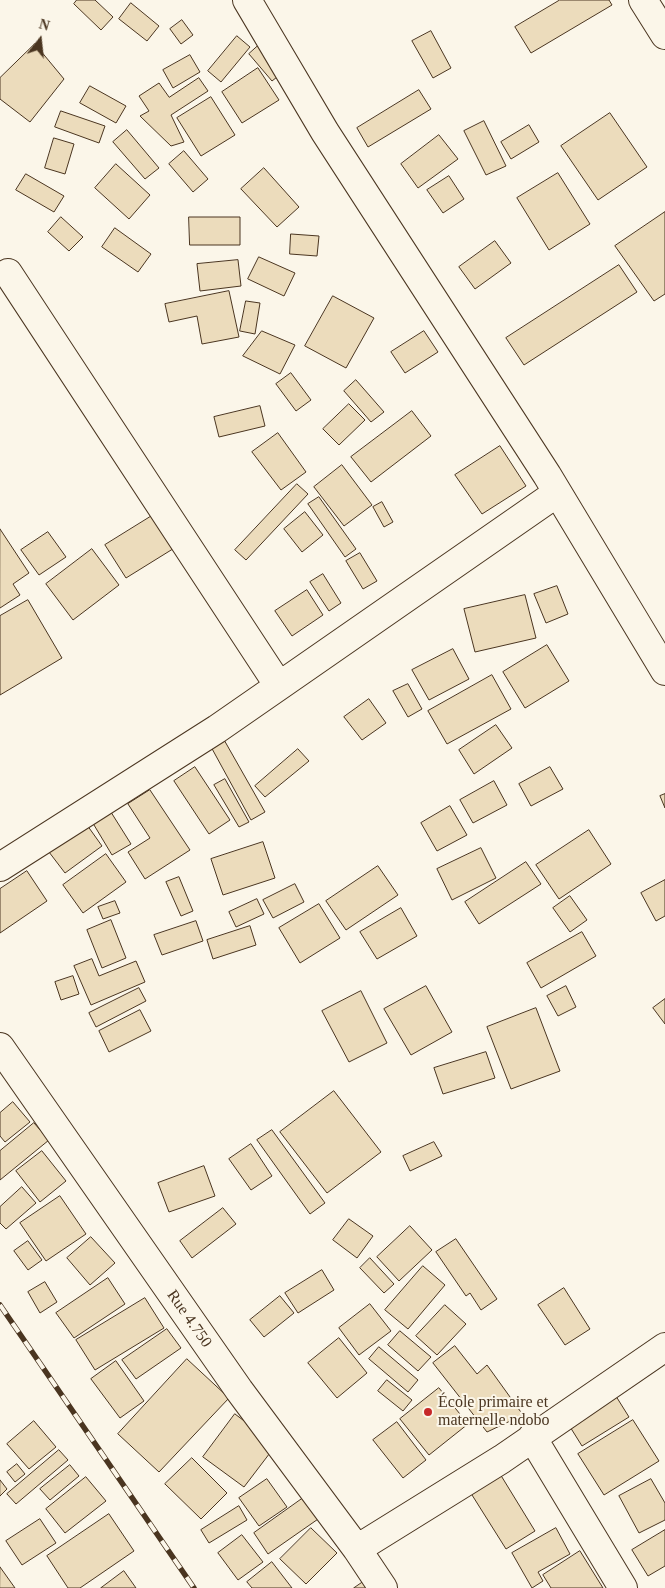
<!DOCTYPE html>
<meta charset="utf-8">
<style>
body{margin:0}
#map{position:relative;width:665px;height:1588px;overflow:hidden;background:#fbf6e9;font-family:"Times New Roman",serif}
canvas{display:block}
.north{position:absolute;left:15px;top:15px;width:50px;height:50px;-webkit-text-stroke:4px #fbf6e9;paint-order:stroke;rotate:16deg;font-size:14px;font-weight:700;line-height:20px;text-align:center;color:#4a3520}
.north::after{content:'';display:block;margin:auto;width:18px;height:22px;background:#4a3520;clip-path:polygon(50% 0,100% 100%,50% 72%,0 100%)}
</style>
<div id="map">
<canvas width="665" height="1588"></canvas>
<div class="north">N</div>
</div>
<script>
const ctx = document.querySelector('canvas').getContext('2d');
ctx.lineJoin = 'round';
function fillPath(path, color) { ctx.fillStyle = color; ctx.fill(path, 'evenodd'); }
function trace(path, color, width, dash) { ctx.strokeStyle = color; ctx.lineWidth = width; ctx.lineCap = dash ? 'butt' : 'round'; ctx.setLineDash(dash || []); ctx.stroke(path); }
function label(font, color, halo, rows, align = 'center') {
  ctx.font = font + ' "Times New Roman",serif'; ctx.lineWidth = 4; ctx.setLineDash([]); ctx.textBaseline = 'middle'; ctx.strokeStyle = halo; ctx.fillStyle = color; for (const [text, x, y, turn = 0] of rows) {
    ctx.save(); ctx.translate(x, y); ctx.rotate((+turn || 0) * Math.PI / 180); ctx.textAlign = isNaN(turn) ? turn : align; if (halo) ctx.strokeText(text, 0, 0); ctx.fillText(text, 0, 0); ctx.restore();
  }
}
const building = new Path2D(`
 M77,0h18l18,17 -12,13 -27,-26z
 M560,0h49l3,5 -81,48 -16,-26z
 M131,3l28,23 -12,15 -28,-22z
 M182,20l11,15 -12,9 -11,-15z
 M431,31l20,37 -18,10 -21,-37z
 M237,36l13,11 -29,35 -13,-11z
 M35,44l29,35 -34,43 -30,-23v-21z
 M259,45l23,28 -10,8 -23,-27z
 M190,55l10,17 -27,16 -10,-18z
 M258,68l21,32 -37,23 -20,-31z
 M199,78l9,13 -37,24 13,27 -13,4 -31,-30 9,-5 -10,-15 20,-13 10,14z
 M90,86l36,20 -10,17 -36,-20z
 M419,90l12,19 -63,38 -11,-19z
 M211,97l24,38 -34,21 -24,-38z
 M61,111l44,15 -6,17 -44,-16z
 M610,113l37,54 -49,33 -37,-54z
 M484,121l22,45 -20,9 -22,-44z
 M529,125l10,17 -28,17 -10,-17z
 M127,130l32,38 -14,11 -32,-37z
 M439,135l19,24 -40,29 -17,-24z
 M54,138l20,6 -9,30 -20,-6z
 M184,151l24,28 -15,13 -24,-28z
 M116,164l34,31 -21,24 -34,-31z
 M264,168l35,39 -22,20 -36,-38z
 M558,173l32,51 -41,26 -32,-52z
 M26,174l38,22 -10,16 -38,-22z
 M449,176l15,23 -21,14 -16,-23z
 M665,212v82l-11,7 -39,-55z
 M61,217l22,20 -14,14 -21,-19z
 M189,217h51v28h-50z
 M115,228l36,26 -13,18 -36,-25z
 M291,234l28,2 -2,20 -27,-2z
 M495,241l16,22 -36,26 -16,-22z
 M259,257l36,16 -11,23 -36,-17z
 M238,260l3,26 -41,5 -3,-27z
 M619,265l18,27 -113,73 -18,-27z
 M229,291l10,46 -37,7 -5,-28 -28,6 -4,-18z
 M333,296l41,22 -28,50 -41,-22z
 M246,301l14,2 -5,31 -15,-3z
 M262,331l33,14 -15,29 -37,-18z
 M424,331l14,21 -33,21 -14,-21z
 M291,373l20,27 -15,11 -20,-27z
 M356,380l28,32 -13,10 -27,-31z
 M349,404l16,16 -26,25 -16,-16z
 M260,406l5,20 -46,11 -5,-20z
 M412,411l19,25 -60,46 -20,-25z
 M278,433l28,39 -25,18 -29,-38z
 M500,446l26,40 -44,28 -27,-39z
 M342,465l30,40 -28,21 -30,-39z
 M297,484l11,10 -62,66 -11,-10z
 M319,497l37,52 -11,8 -37,-53z
 M382,502l11,20 -9,5 -11,-20z
 M305,512l18,23 -21,17 -18,-23z
 M155,514l21,33 -50,31 -21,-33z
 M0,529l29,44 -16,11 7,11 -20,13z
 M48,532l18,25 -27,18 -18,-25z
 M92,549l27,36 -46,35 -27,-36z
 M360,553l17,28 -14,8 -17,-28z
 M323,574l18,29 -12,8 -19,-29z
 M557,586l11,28 -22,9 -12,-29z
 M307,590l16,25 -31,21 -17,-25z
 M525,595l11,43 -61,14 -11,-43z
 M28,600l34,58 -62,37v-79z
 M547,645l22,36 -44,27 -22,-36z
 M453,649l16,30 -40,21 -17,-30z
 M492,675l19,34 -64,35 -19,-33z
 M408,684l14,25 -14,8 -15,-26z
 M369,699l17,24 -24,17 -18,-23z
 M496,725l16,23 -38,26 -15,-24z
 M223,738l42,74 -14,8 -41,-75z
 M298,749l11,12 -44,36 -10,-11z
 M195,767l35,53 -21,14 -35,-53z
 M550,767l13,22 -32,17 -12,-22z
 M225,779l24,43 -10,5 -25,-42z
 M494,781l13,24 -34,18 -13,-23z
 M150,790l40,60 -45,29 -17,-27 22,-14 -22,-34z
 M665,794v14l-5,-12z
 M450,806l17,29 -30,16 -16,-28z
 M109,809l22,35 -19,11 -21,-35z
 M87,825l15,21 -37,27 -16,-21z
 M589,830l22,34 -52,35 -23,-34z
 M263,842l12,36 -52,17 -12,-36z
 M481,848l15,30 -44,22 -15,-31z
 M106,854l20,28 -43,31 -20,-28z
 M526,862l15,22 -62,40 -14,-22z
 M378,866l20,29 -52,35 -20,-29z
 M27,871l20,30 -47,32v-44z
 M179,877l14,34 -12,5 -15,-34z
 M665,880v36l-9,5 -15,-28z
 M295,884l9,18 -31,16 -10,-18z
 M570,896l17,24 -17,12 -17,-24z
 M257,899l7,15 -28,13 -7,-15z
 M115,901l5,12 -17,6 -5,-12z
 M319,904l21,34 -40,25 -21,-35z
 M401,908l16,28 -40,23 -17,-27z
 M111,920l15,38 -24,10 -15,-38z
 M196,921l7,20 -41,14 -8,-20z
 M250,926l6,19 -43,14 -6,-19z
 M582,932l14,24 -55,32 -14,-25z
 M92,959l7,17 37,-15 9,21 -54,23 -17,-39z
 M73,976l6,18 -18,6 -6,-18z
 M426,986l26,46 -41,23 -27,-46z
 M566,986l10,21 -18,9 -11,-20z
 M139,988l7,13 -50,26 -7,-14z
 M361,991l26,52 -38,19 -27,-51z
 M665,999v25l-12,-16z
 M536,1008l24,63 -49,18 -24,-62z
 M140,1010l11,21 -42,21 -10,-21z
 M486,1052l9,26 -52,16 -9,-26z
 M334,1091l47,61 -54,41 -47,-61z
 M13,1102l17,20 -25,20 -5,-6v-23z
 M34,1123l15,17 -49,40v-29z
 M272,1130l53,73 -15,11 -53,-74z
 M434,1142l8,14 -32,15 -7,-15z
 M251,1144l21,32 -21,14 -22,-31z
 M42,1151l24,30 -26,21 -24,-31z
 M204,1166l11,30 -46,16 -11,-29z
 M22,1187l14,16 -30,26 -6,-6v-16z
 M60,1196l26,38 -40,27 -26,-38z
 M223,1208l13,16 -44,34 -12,-17z
 M349,1219l24,17 -16,22 -24,-18z
 M410,1226l22,24 -33,31 -22,-24z
 M91,1237l24,26 -25,22 -23,-27z
 M456,1239l41,60 -16,11 -11,-17 -4,3 -30,-44z
 M28,1241l14,19 -14,10 -14,-19z
 M370,1258l24,26 -10,9 -24,-25z
 M423,1266l22,19 -37,44 -23,-19z
 M322,1270l12,20 -36,23 -13,-20z
 M108,1278l17,26 -51,34 -18,-25z
 M45,1282l12,20 -17,11 -12,-21z
 M564,1288l26,41 -25,16 -27,-40z
 M280,1296l14,17 -30,24 -14,-17z
 M145,1298l19,30 -69,42 -19,-30z
 M370,1304l21,27 -32,24 -20,-27z
 M445,1305l21,19 -29,31 -21,-19z
 M167,1329l14,19 -45,31 -14,-19z
 M400,1331l31,26 -13,14 -30,-26z
 M339,1338l28,35 -30,25 -29,-35z
 M455,1346l22,28 10,-9 36,50 -36,17 -54,-69z
 M379,1347l39,33 -10,12 -39,-33z
 M187,1359l42,39 -70,74 -41,-38z
 M116,1361l28,40 -24,17 -29,-39z
 M387,1380l25,20 -9,11 -25,-20z
 M439,1388l29,36 -39,31 -29,-36z
 M614,1393l15,24 -47,29 -15,-24z
 M235,1414l41,31 -32,42 -41,-30z
 M633,1420l26,41 -55,34 -26,-41z
 M34,1421l22,26 -27,22 -22,-25z
 M397,1422l29,38 -23,18 -30,-38z
 M59,1450l9,10 -52,44 -9,-10z
 M192,1458l35,35 -26,26 -36,-35z
 M17,1464l8,10 -10,8 -8,-10z
 M70,1465l9,11 -29,24 -10,-11z
 M497,1469l38,62 -29,18 -39,-62z
 M86,1477l20,24 -41,32 -19,-24z
 M267,1479l20,28 -28,19 -20,-28z
 M651,1479l14,24v17l-26,13 -20,-37z
 M0,1480l7,9 -7,7z
 M306,1496l15,21 -53,37 -14,-21z
 M239,1506l8,14 -38,23 -8,-13z
 M109,1514l25,37 -54,37h-12l-21,-32z
 M40,1519l16,24 -34,22 -16,-24z
 M311,1528l26,25 -31,31 -26,-25z
 M556,1528l14,26 -32,18 5,9 -11,7 -20,-35z
 M665,1530v36l-17,10 -16,-26z
 M242,1535l21,27 -25,18 -20,-27z
 M580,1551l23,37h-52l-8,-13z
 M272,1562l20,26h-40l-5,-6z
 M0,1567l15,21h-15z
 M124,1571l12,17h-35z
 M363,1582l4,6h-13z`);
fillPath(building, '#ecdcbc');
trace(building, '#4a3520', 1);
const minor = new Path2D(`
 M247,0l78,132 222,343 118,196
 M643,0l22,35
 M8,273l271,413 278,-193
 M0,867l217,-138 62,-43
 M0,1047l239,343 118,159 26,39
 M532,1437l91,151
 M357,1549l145,-90 163,-112`);
trace(minor, '#4a3520', 30);
trace(minor, '#fbf6e9', 28);
const rail = new Path2D(`
 M0,1305l194,283`);
trace(rail, '#4a3520', 5.5);
trace(rail, '#fbf6e9', 4, [11]);
for (const [x, y, r, color] of [
 [428,1412,5,"#c62828"]
]) { const dot = new Path2D(); dot.arc(x, y, r, 0, 2 * Math.PI); ctx.fillStyle = color; ctx.fill(dot); trace(dot, '#fbf6e9', 2); }
label('16px', '#4a3520', '#fbf6e9', [
 ["Rue 4.750",189,1319,55]
]);
label('16px', '#4a3520', '#fbf6e9', [
 ["École primaire et",438,1403],
 ["maternelle ndobo",438,1421]
], 'left');
</script>
